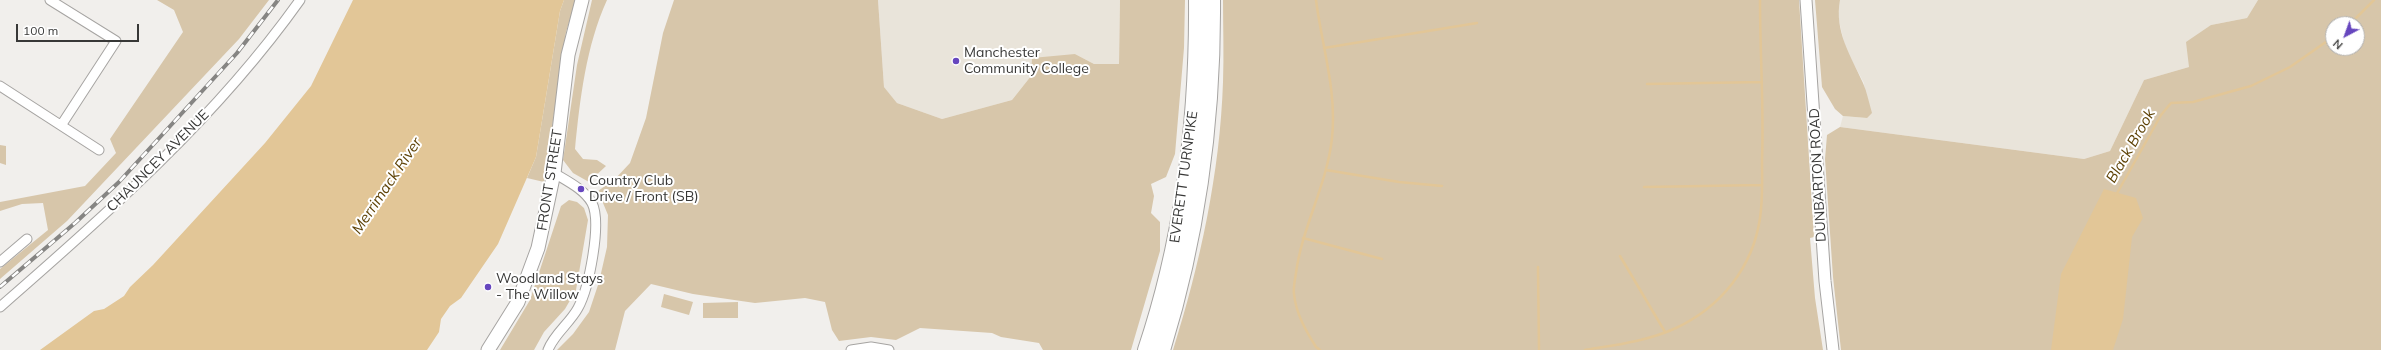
<!DOCTYPE html>
<style>
body{margin:0}
#map{position:relative;width:2381px;height:350px;overflow:hidden;background:#f1efec;font-family:Mulish,sans-serif}
canvas{display:block}
.north{position:absolute;left:2325px;top:16px;width:40px;height:40px;box-sizing:border-box;background:#fff;border:1px solid #afafaf;border-radius:50%;rotate:221deg;font-size:11px;font-weight:700;line-height:16px;text-align:center;color:#383837}
.north::after{content:'';display:block;margin:auto;width:14px;height:18px;background:#6646be;clip-path:polygon(50% 0,100% 100%,50% 72%,0 100%)}
.scale{position:absolute;left:16px;top:24px;width:123px;height:18px;box-sizing:border-box;border:2px solid #383837;border-top:0;padding-left:5px;font-size:12px;line-height:14px;white-space:nowrap;color:#383837;-webkit-text-stroke:3px #fff;paint-order:stroke}
</style>
<div id="map">
<canvas width="2381" height="350"></canvas>
<div class="north">N</div>
<div class="scale">100 m</div>
</div>
<script>
const ctx = document.querySelector('canvas').getContext('2d');
ctx.lineJoin = 'round';
function fillPath(path, color) { ctx.fillStyle = color; ctx.fill(path, 'evenodd'); }
function trace(path, color, width, dash) { ctx.strokeStyle = color; ctx.lineWidth = width; ctx.lineCap = dash ? 'butt' : 'round'; ctx.setLineDash(dash || []); ctx.stroke(path); }
function label(font, color, halo, rows, align = 'center') {
  ctx.font = font + ' Mulish,sans-serif'; ctx.lineWidth = 4; ctx.setLineDash([]); ctx.textBaseline = 'middle'; ctx.strokeStyle = halo; ctx.fillStyle = color; for (const [text, x, y, turn = 0] of rows) {
    ctx.save(); ctx.translate(x, y); ctx.rotate((+turn || 0) * Math.PI / 180); ctx.textAlign = isNaN(turn) ? turn : align; if (halo) ctx.strokeText(text, 0, 0); ctx.fillText(text, 0, 0); ctx.restore();
  }
}
fillPath(new Path2D(`
 M878,0h242l-1,64h-25l-19,-10 -44,22 -19,24 -70,19 -45,-16 -13,-16z
 M1840,0h418l-11,18 -36,7 -22,42 -45,13 -34,71 -26,8 -244,-32 3,-11 24,2 -3,-35 -18,-33 -9,-37z`), '#e9e4da');
fillPath(new Path2D(`
 M157,0h112l-30,39 -172,182 -67,58v-10l48,-39 -5,-27 -21,1 -22,7v-9l85,-16 31,-33 -6,-14 73,-107 -9,-22z
 M564,0h12l-10,32 -22,150 -17,-4 9,-21 24,-146z
 M592,0h15c-21,46 -27,99 -32,149l8,10 14,1 9,6 -17,16 -16,-9 -10,-13 14,-95z
 M674,0h204l6,87 13,16 45,16 70,-19 19,-24 1,-18 43,-4 19,10h25l1,-64h65l-1,48 -9,106 -9,23 -15,7 3,12 -3,17 9,9v29l-29,99h-88l-4,-7 -38,-6 -9,-4 -72,-5 -24,12 -25,-3 -32,4 -7,-11 -7,-28 -20,-4 -50,5 -62,-9 -42,-10 -26,27 -10,39h-58l16,-16 16,-22 10,-30 8,-35 1,-32 -10,-24 17,-12 15,-16 16,-45 17,-85z
 M1223,0h576l15,237 -4,1 5,60 8,52h-650c27,-86 47,-177 50,-268 1,-27 0,-55 0,-82z
 M1815,0h25c-6,31 11,56 23,83 4,9 6,20 9,30l-5,5 -24,-2 -8,-7 -13,-22z
 M2258,0h123v350h-540l-8,-73 -8,-118 2,-24 13,-8 244,32 26,-8 34,-71 45,-13 -3,-25 25,-17 36,-7zM2333,24h24v24h-24z
 M0,145l6,1v19l-6,-2z
 M569,200l8,2 7,6 4,12 -12,70 -11,19 -21,23 -10,18h-34l30,-50 31,-94z
 M664,294l29,8 -4,13 -28,-8z
 M738,302v16h-35v-15z`), '#d7c6aa');
fillPath(new Path2D(`
 M353,0h211l-4,11 -24,146 -38,87 -37,54 -11,8 -9,13 -2,13 -12,18h-387l54,-39 10,-2 20,-13 6,-9 23,-22 112,-122 46,-57z
 M2104,189l32,9 7,20 -11,19 -9,82 -10,31h-62l10,-76z`), '#e2c697');
trace(new Path2D(`
 M1316,0c6,47 21,90 16,138 -5,47 -30,89 -36,135 -1,7 -3,15 -2,21 2,20 12,37 22,53l4,3
 M2350,24l24,-24
 M1324,48l153,-25
 M1647,84l115,-2
 M1326,170l73,12 43,4
 M1644,187l117,-2
 M2116,195l45,-80 10,-12 22,-1 58,-16 39,-19 43,-30
 M1303,238l79,21
 M1620,256l45,76
 M1538,267l1,83
 M1585,350c30,-5 63,-9 91,-22 45,-21 77,-61 84,-110 3,-19 2,-39 2,-58 2,-53 -2,-106 -2,-160`), '#e2c697', 2.5);
const minor = new Path2D(`
 M50,0l66,41 -54,83
 M0,86l99,64
 M0,262l27,-23
 M0,307c108,-94 217,-190 300,-307
 M548,350c6,-16 22,-27 30,-42 11,-20 24,-85 14,-105 -8,-14 -25,-22 -38,-30
 M851,350l20,-3 18,3`);
const tertiary = new Path2D(`
 M1806,0l19,281 8,69`);
const secondary = new Path2D(`
 M488,350l30,-48 20,-54 16,-75 14,-118 14,-55`);
const motorway = new Path2D(`
 M1146,350c38,-113 52,-231 51,-350
 M1162,350c35,-113 51,-231 50,-350`);
trace(minor, '#a6a4a2', 11);
trace(tertiary, '#a6a4a2', 13);
trace(secondary, '#a6a4a2', 15);
trace(motorway, '#a6a4a2', 18);
trace(minor, '#fff', 9);
trace(tertiary, '#fff', 11);
trace(secondary, '#fff', 13);
trace(motorway, '#fff', 16);
const rail = new Path2D(`
 M0,287l75,-64 44,-41 118,-129 41,-53`);
trace(rail, '#868583', 4);
trace(rail, '#fff', 2.5, [8]);
for (const [x, y, r, color] of [
 [956,61,4,"#6646be"],
 [581,189,4,"#6646be"],
 [488,287,4,"#6646be"]
]) { const dot = new Path2D(); dot.arc(x, y, r, 0, 2 * Math.PI); ctx.fillStyle = color; ctx.fill(dot); trace(dot, '#fff', 1.5); }
label('14px', '#383837', '#fff', [
 ["Manchester",964,53],
 ["Community College",964,69],
 ["Country Club",589,181],
 ["Drive / Front (SB)",589,197],
 ["Woodland Stays",496,279],
 ["- The Willow",496,295]
], 'left');
label('14px', '#383837', '#fff', [
 ["CHAUNCEY AVENUE",158,161,-45],
 ["DUNBARTON ROAD",1818,175,-93],
 ["EVERETT TURNPIKE",1184,177,-82],
 ["FRONT STREET",550,180,-81]
]);
label('italic 15px', '#5f4307', '#fff', [
 ["Black Brook",2131,146,-60],
 ["Merrimack River",387,186,-56]
]);
</script>
